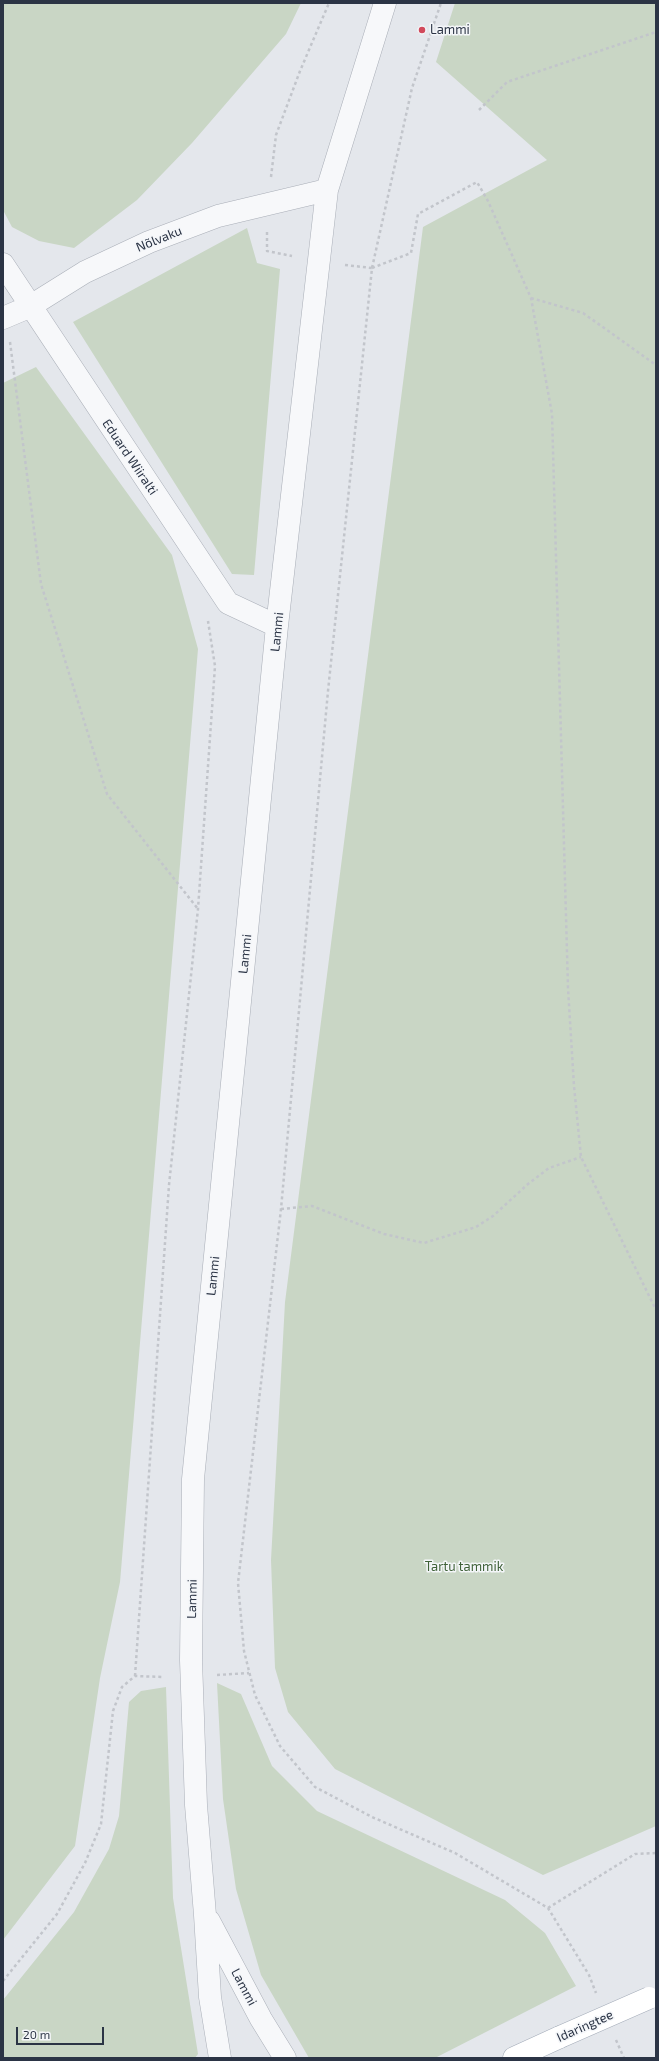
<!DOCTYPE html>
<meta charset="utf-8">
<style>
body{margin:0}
#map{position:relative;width:659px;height:2061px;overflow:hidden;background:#e4e7ec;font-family:"Exo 2",sans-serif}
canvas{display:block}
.frame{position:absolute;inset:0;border:4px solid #2b3445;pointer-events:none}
.scale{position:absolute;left:16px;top:2027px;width:88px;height:18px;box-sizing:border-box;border:2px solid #2b3445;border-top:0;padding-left:5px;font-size:12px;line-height:14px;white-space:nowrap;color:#2b3445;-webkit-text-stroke:3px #f4f6f9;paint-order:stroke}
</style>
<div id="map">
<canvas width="659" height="2061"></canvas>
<div class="frame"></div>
<div class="scale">20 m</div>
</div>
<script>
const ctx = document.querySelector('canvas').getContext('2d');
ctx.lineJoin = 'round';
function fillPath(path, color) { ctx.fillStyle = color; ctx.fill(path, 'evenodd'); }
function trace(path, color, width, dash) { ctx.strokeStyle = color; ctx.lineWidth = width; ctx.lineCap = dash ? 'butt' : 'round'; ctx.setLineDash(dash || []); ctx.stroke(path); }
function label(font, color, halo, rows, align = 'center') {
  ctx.font = font + ' "Exo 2",sans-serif'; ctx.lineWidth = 3; ctx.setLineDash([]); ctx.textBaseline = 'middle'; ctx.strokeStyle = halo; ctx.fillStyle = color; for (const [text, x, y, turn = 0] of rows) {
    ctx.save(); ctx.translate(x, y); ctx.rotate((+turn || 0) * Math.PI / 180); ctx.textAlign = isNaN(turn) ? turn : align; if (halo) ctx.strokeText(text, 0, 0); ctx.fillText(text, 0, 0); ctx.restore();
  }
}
fillPath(new Path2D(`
 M3,3h298l-15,31 -94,109 -55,57 -63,48 -35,-7 -27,-14 -9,-17z
 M455,3h201v1823l-113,49 -208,-106 -47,-57 -13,-44 -4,-108 14,-258 138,-1075 124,-67 -111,-98z
 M247,228l10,35 23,6 -26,306 -22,-1 -159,-252z
 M36,367l136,188 26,94 -78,933 -20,96 -25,168 -72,94v-1557z
 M217,1683l24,11 31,72 45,45 188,89 40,33 31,53 -141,72h-126l-48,-83 -25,-86 -13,-90z
 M166,1687l7,211 25,156 -3,4h-192v-58l71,-88 35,-63 10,-33 10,-114 12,-11z`), '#c9d6c5');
const minor = new Path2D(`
 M3,264l225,339 49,23
 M3,318l26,-11 56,-35 64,-30 69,-26 109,-26
 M209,1921l52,98 24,39
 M220,2058l-10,-61 -5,-82 -9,-110 -5,-145 2,-181 84,-853 50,-436 58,-187`);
const major = new Path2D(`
 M514,2058l46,-21`);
trace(minor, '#a9aeb7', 23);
trace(major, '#a3abb8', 23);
trace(new Path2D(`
 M479,110l28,-28 149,-50
 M271,177l5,-42 24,-64 29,-68
 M267,232v19l25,5
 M345,265l27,3 -44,423 -47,518 -43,374 6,68 11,44 25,51 35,41 57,30 83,36 93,55 41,67 7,18
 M372,268l39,-15 7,-39 59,-32 11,19 43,97 21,116 16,574 6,98 7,71 75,153
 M372,268l40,-180 29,-85
 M531,298l52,15 73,52
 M10,342l31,242 66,210 91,115
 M281,1209l31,-3 72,28 40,9 52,-16 17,-11 35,-32 21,-16 32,-11
 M217,1675l32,-2
 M135,1676l34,-491 29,-276 17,-243 -7,-45
 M548,1908l87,-54 21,-1
 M3,1981l54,-67 28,-51 16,-39 12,-113 9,-24 13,-11 29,1
 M616,2040l8,18`), '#c2c5cb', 2.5, [3, 3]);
trace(minor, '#f7f8fa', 22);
trace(major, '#fff', 22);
const majorBridge = new Path2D(`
 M560,2037l89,-39`);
trace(majorBridge, '#a3abb8', 23, []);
trace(majorBridge, '#fff', 22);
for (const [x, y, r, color] of [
 [422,30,4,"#d1495b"]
]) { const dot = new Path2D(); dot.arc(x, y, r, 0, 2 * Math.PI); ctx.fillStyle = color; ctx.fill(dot); trace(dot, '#f4f6f9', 1.5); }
label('13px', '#2b3445', '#f4f6f9', [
 ["Lammi",430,30]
], 'left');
label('13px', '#2b3445', '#f4f6f9', [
 ["Nõlvaku",159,239,-22],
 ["Eduard Wiiralti",130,457,56],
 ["Lammi",277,632,-84],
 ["Lammi",245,954,-84],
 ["Lammi",213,1276,-84],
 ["Lammi",192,1599,-89],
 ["Lammi",244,1987,62],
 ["Idaringtee",585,2026,-24]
]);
label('13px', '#3f6138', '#f4f6f9', [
 ["Tartu tammik",464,1567]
]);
</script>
